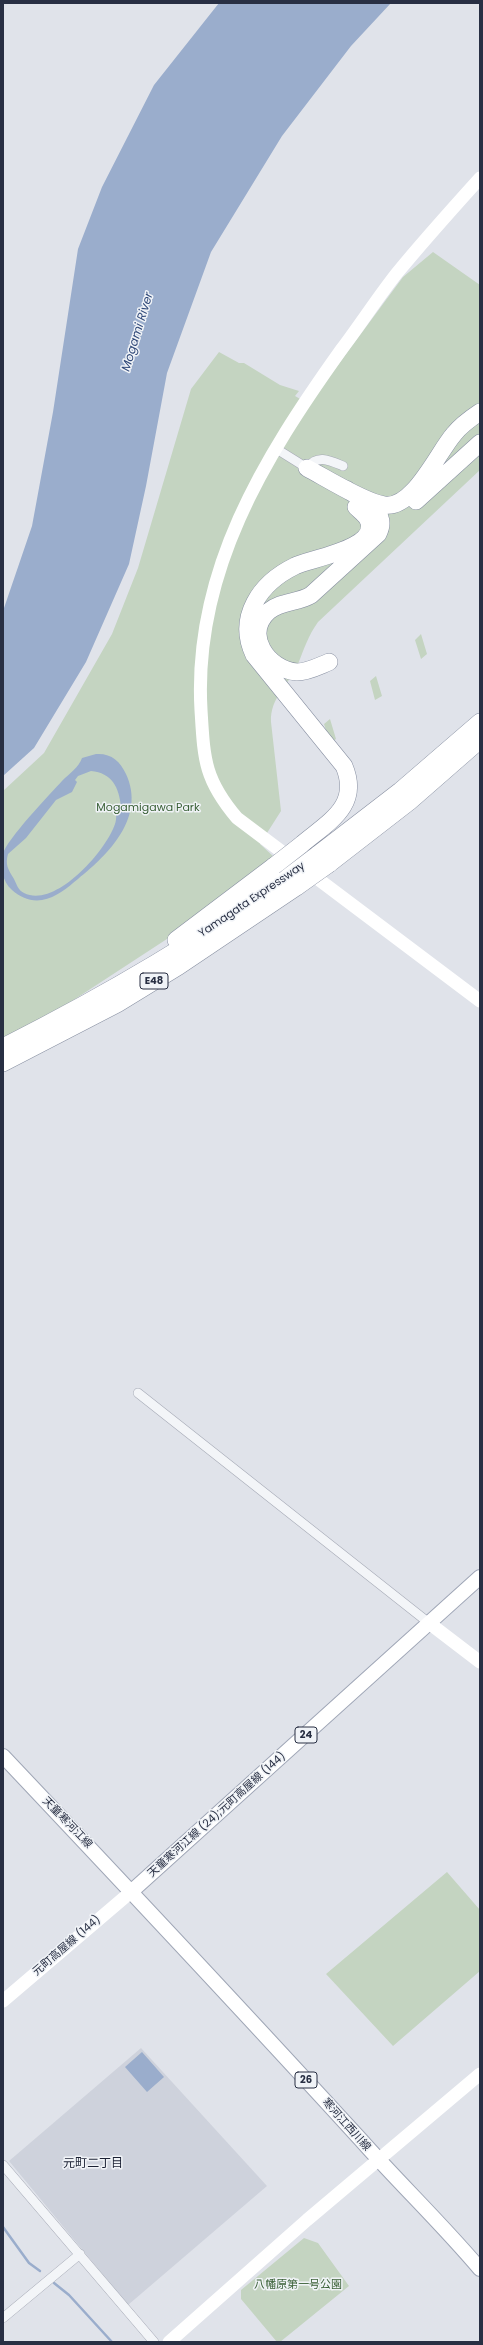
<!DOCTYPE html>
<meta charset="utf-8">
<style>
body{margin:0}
#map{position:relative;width:483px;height:2345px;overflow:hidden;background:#e0e3ea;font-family:Poppins,sans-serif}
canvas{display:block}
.frame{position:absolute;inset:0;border:4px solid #282f43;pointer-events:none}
</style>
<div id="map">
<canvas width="483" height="2345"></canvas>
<div class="frame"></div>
</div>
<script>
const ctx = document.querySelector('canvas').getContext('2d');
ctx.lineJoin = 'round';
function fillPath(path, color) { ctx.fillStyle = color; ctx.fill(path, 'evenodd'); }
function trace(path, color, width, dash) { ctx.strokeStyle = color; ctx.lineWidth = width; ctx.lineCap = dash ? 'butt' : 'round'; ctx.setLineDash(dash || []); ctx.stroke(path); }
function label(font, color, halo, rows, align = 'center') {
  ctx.font = font + ' Poppins,"Noto Sans JP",sans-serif'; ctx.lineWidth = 3; ctx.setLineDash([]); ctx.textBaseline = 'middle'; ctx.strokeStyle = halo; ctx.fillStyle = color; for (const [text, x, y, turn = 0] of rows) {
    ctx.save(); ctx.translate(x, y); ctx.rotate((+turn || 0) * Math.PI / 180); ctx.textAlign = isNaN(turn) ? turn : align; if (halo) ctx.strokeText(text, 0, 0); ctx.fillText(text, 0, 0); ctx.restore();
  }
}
fillPath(new Path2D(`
 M141,2048l126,138 -139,119 -119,-144z`), '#ced2dc');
fillPath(new Path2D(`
 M433,252l47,33v185l-162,152c-10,14 -14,27 -20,42 -9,21 -28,33 -27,58l10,89 -21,33 14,13 -78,63 -124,81 -69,39v-249l41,-38 68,-119 26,-66 53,-179 28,-37 20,11h5l36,22 19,6 -4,5 14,8 94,-127z
 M421,634l6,20 -6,5 -6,-19z
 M376,676l6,20 -7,4 -5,-19z
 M330,719l6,20 -6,4 -6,-19z
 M447,1872l33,38v61l-87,75 -67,-72z
 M304,2238l14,5 31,43 -69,56h-3l-36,-43v-9z`), '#c4d4c1');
fillPath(new Path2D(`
 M219,3h172l-40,43 -69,90 -71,116 -44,121 -21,113 -17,78 -43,98 -52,86 -31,28v-165l29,-85 21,-114 25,-163 24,-62 52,-102z
 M96,754c15,-1 24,7 30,20 20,43 -17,80 -48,105 -10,8 -22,19 -36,21 -11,2 -22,-3 -30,-10 -10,-9 -12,-23 -9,-36 3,-14 48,-61 59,-73 7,-7 17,-14 20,-23zM91,771c21,2 28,16 30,36l-5,-1c0,5 1,13 -1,18 -9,27 -60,85 -91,69 -6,-3 -7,-8 -10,-14 -6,-10 -9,-14 -6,-25l18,-16 30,-38 16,-8 5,-10 -2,-2 3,-4z
 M142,2052l22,25 -17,15 -22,-25z`), '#9aadcc');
trace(new Path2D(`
 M3,2227l26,36 11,8
 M54,2283l15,12 43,47`), '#9aadcc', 2.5);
const street = new Path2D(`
 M275,448l32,20c10,-14 22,-8 36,-2
 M138,1393l291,230
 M3,2165l151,177
 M3,2318l77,-64`);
const primary = new Path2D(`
 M3,1756c120,127 240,255 358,384 39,44 81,84 119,129
 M132,1891l348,-314`);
const highway = new Path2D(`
 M307,468c19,10 57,34 77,37 29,5 54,-53 70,-71 7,-9 17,-16 26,-22
 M416,501l64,-58
 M329,662c-10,4 -21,10 -32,10 -29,-2 -54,-38 -28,-61 12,-10 29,-8 42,-16l67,-61c12,-23 -16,-34 -32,-45
 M301,845c27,-23 60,-39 43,-79l-90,-111c-18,-38 6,-72 41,-89 13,-7 87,-18 73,-46 -2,-5 -8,-9 -12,-13
 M317,855l83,-64 80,-69
 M329,864l80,-62 71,-62
 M176,940l98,-74
 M3,1047c99,-50 194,-105 285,-170
 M3,1063l114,-59 62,-38 119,-80`);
trace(street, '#a5a9b5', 10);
trace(primary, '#9fa6b6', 16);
trace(highway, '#878fa1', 18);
trace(street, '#f3f5f8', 9);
trace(new Path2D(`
 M480,178c-28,31 -56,62 -83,95 -19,24 -37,52 -56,77 -77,108 -148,222 -140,360 3,49 3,69 36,108l243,183
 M429,1623l51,39
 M3,2001l129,-110
 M169,2342l138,-122 173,-146`), '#fff', 13);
trace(primary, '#fff', 14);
trace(highway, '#fff', 17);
const highwayBridge = new Path2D(`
 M274,866l27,-21
 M288,877l29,-22
 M298,886l31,-22`);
trace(highwayBridge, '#878fa1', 18, []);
trace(highwayBridge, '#fff', 17);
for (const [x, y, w] of [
 [154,981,28],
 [306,1735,22],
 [306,2080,22]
]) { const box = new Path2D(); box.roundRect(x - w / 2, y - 8, w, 16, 3); ctx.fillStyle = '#f0f3f7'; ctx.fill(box); trace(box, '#282f43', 1); }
label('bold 10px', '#282f43', null, [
 ["E48",154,981],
 ["24",306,1735],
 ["26",306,2080]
]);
label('11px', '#385f35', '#f0f3f7', [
 ["Mogamigawa Park",148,808],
 ["八幡原第一号公園",298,2285]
]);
label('11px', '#282f43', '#f0f3f7', [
 ["Yamagata Expressway",252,900,-34],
 ["天童寒河江線 (24);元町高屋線 (144)",217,1815,-42],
 ["天童寒河江線",67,1823,46],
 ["元町高屋線 (144)",67,1946,-41],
 ["寒河江西川線",346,2125,48]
]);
label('italic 12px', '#304979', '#f0f3f7', [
 ["Mogami River",138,332,-73]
]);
label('12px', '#1a2033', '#f0f3f7', [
 ["元町二丁目",93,2164]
]);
</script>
